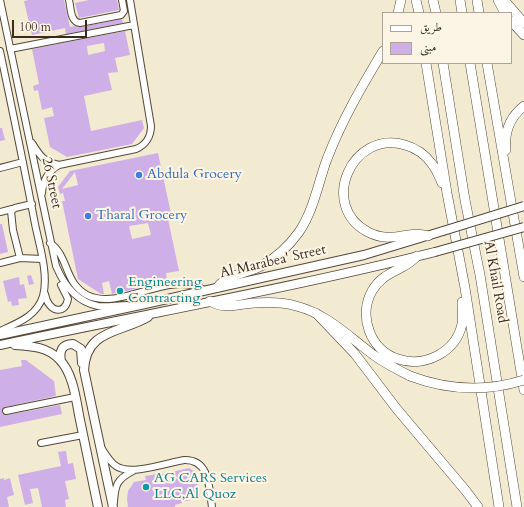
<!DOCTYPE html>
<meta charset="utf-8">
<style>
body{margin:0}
#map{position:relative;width:524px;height:507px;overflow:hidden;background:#f2ebd1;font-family:Cardo,Amiri,serif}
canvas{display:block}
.legend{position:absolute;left:382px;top:12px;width:130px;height:52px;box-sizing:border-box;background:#fcf5e5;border:1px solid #afa495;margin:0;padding:5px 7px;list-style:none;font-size:12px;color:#3b2a1e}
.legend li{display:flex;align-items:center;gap:8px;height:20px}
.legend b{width:20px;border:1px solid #afa495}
.scale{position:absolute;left:12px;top:20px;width:75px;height:18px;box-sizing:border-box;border:2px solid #3b2a1e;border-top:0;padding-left:5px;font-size:12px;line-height:14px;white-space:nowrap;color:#3b2a1e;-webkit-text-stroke:3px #fcf5e5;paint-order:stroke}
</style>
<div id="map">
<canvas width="524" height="507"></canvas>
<ul class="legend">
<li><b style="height:5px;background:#fff"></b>طريق</li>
<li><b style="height:11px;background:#cfafe7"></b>مبنى</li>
</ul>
<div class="scale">100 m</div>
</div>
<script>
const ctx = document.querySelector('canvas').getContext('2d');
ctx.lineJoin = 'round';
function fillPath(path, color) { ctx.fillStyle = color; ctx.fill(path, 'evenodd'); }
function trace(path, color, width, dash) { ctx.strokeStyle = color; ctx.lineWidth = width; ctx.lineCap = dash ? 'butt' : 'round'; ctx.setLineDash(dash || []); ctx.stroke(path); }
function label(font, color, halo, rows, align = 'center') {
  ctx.font = font + ' Cardo,serif'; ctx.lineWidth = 4; ctx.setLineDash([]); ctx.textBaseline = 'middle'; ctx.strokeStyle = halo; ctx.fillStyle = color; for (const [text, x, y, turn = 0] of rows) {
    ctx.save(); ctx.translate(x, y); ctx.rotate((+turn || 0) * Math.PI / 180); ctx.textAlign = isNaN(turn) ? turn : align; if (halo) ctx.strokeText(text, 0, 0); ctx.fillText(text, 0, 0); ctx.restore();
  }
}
fillPath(new Path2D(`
 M29,0h35l6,27 4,-1 7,1 41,-8 1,4 -57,11 -1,-6 -33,7 -8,-34z
 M89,0h28l2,10 -40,8 -4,-15z
 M125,31l5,24 -15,3 3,14 -10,1 4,17 -28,6 7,35 51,-11 2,8 -12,16 -65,13 -17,-10 -6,-29 10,-2 -2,-9 -10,3 -4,-20 -4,1 -1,-5 6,-2 -7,-35zM104,43l1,8 -17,4 -1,-9z
 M0,128h2l3,12 -5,1z
 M158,153l14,65 -4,1 11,52 -13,2 1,8 -16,3 -20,6 -19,4 -3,-13 -7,2 2,11h-3l-23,-15 -16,-78h3l-2,-8 -3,1 -2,-7 12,-16zM75,172l3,13 -16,4zM148,223l3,12 -19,4 -3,-13z
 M0,224h2l6,28 -8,2z
 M31,275l3,9 -5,1 -2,-9z
 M19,277l1,8 4,-1 3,14 -9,1 1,6 -7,1 -1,-5 -3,1 -5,-21z
 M21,360h5l28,21 2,15 -51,11 -3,2v5l5,1 53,-10 2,9 -62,13v-57l22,-4z
 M66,451l2,13 5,-1 3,16 -11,2 4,18 -4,1 1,7h-24l-4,-19 -8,1 3,14 -8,2 -7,-30 43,-9 -3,-14z
 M189,468l6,4 5,26 -18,4v1l-7,2v2h-47l-1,-8 1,-8 6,-9 12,-2 -1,-4 13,-2 1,1z
 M4,478v2l6,-2 4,17 -7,2 2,10h-9v-28z`), '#cfafe7');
const minor = new Path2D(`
 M0,0l56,266c8,19 21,36 42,40 9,1 20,-1 29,-1
 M69,0c2,8 1,22 11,23l41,-8 3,-4 -2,-11
 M10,49l124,-24
 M0,51c12,57 24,115 35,173 4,20 14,51 8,72 -6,20 -25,27 -43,35
 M32,143c8,13 11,18 27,22
 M0,168l23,-6
 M42,193c1,-13 6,-22 17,-28l77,-16c10,-4 15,-13 15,-23l-21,-126
 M32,204l-17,4 -4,3 2,19 7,28 22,1
 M0,212l12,-3
 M50,243c19,13 14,40 37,52 35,17 80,-26 117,-5
 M0,263l20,-5
 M45,294c3,18 20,22 23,5l-7,-14
 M6,411l69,-14
 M41,443l42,-8
 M102,449c4,6 8,13 14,17 14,10 51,-3 68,-6 26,-1 25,28 28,47
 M114,502c1,-17 3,-23 19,-31`);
const major = new Path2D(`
 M0,335l145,-31 219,-49 79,-24
 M0,345c145,-31 291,-57 435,-93
 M15,345c17,1 33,2 45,15 14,15 16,41 20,60 6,29 12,58 18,87
 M61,361c-2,-10 1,-17 12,-17l8,5 1,14
 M113,507l-29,-137c2,-41 37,-37 64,-53`);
const highway = new Path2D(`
 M416,0l3,13
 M433,0l3,13
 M460,0l2,13
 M477,0l2,13
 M498,0l7,13
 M504,0l20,23
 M398,13l3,-13
 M511,21l13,14
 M426,63l21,130 18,95 34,219
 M443,63l22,137 15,75 37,232
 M470,63l54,327
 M487,63l37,214
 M506,150c-2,-18 4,-33 18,-44
 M428,236c-20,-7 -35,9 -60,-4 -50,-26 -16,-103 37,-87 11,3 20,9 27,19 4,5 7,12 10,19
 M417,256c-14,16 -33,14 -45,35 -14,25 -2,59 26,68 27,9 58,-7 64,-35 1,-7 0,-15 0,-22
 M218,287c6,-11 32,-15 43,-21 15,-8 28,-20 38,-34 15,-22 19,-49 28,-73 15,-39 35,-73 56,-108
 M210,301c13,9 29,3 44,2 14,-1 29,-1 42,3 32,8 54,32 79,50 11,8 23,14 35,20
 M316,313l39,41 41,54 70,83 12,16`);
trace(minor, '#564739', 8);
trace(major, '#564739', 10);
trace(highway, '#564739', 10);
trace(minor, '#fff', 6);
trace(major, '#fff', 8);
trace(highway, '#fff', 9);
const majorBridge = new Path2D(`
 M443,231l81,-25
 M435,252l89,-25`);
const highwayBridge = new Path2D(`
 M410,376c37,14 76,16 114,4`);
trace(majorBridge, '#564739', 10, []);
trace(highwayBridge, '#564739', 10, []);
trace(majorBridge, '#fff', 8);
trace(highwayBridge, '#fff', 9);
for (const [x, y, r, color] of [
 [139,175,4,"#3f7fe0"],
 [88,216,4,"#3f7fe0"],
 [120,291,4,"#0f9aa8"],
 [146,487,4,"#0f9aa8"]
]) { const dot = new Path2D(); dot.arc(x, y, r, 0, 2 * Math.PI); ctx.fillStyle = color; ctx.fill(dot); trace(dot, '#fcf5e5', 1.5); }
label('14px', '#366cbe', '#fcf5e5', [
 ["Abdula Grocery",147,175],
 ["Tharal Grocery",96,216]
], 'left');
label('14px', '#3b2a1e', '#fcf5e5', [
 ["26 Street",51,183,78],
 ["Al Marabea' Street",273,262,-13],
 ["Al Khail Road",495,282,80]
]);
label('14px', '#0d838f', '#fcf5e5', [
 ["Engineering",128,283],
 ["Contracting",128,299],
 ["AG CARS Services",154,479],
 ["LLC,Al Quoz",154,495]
], 'left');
</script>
